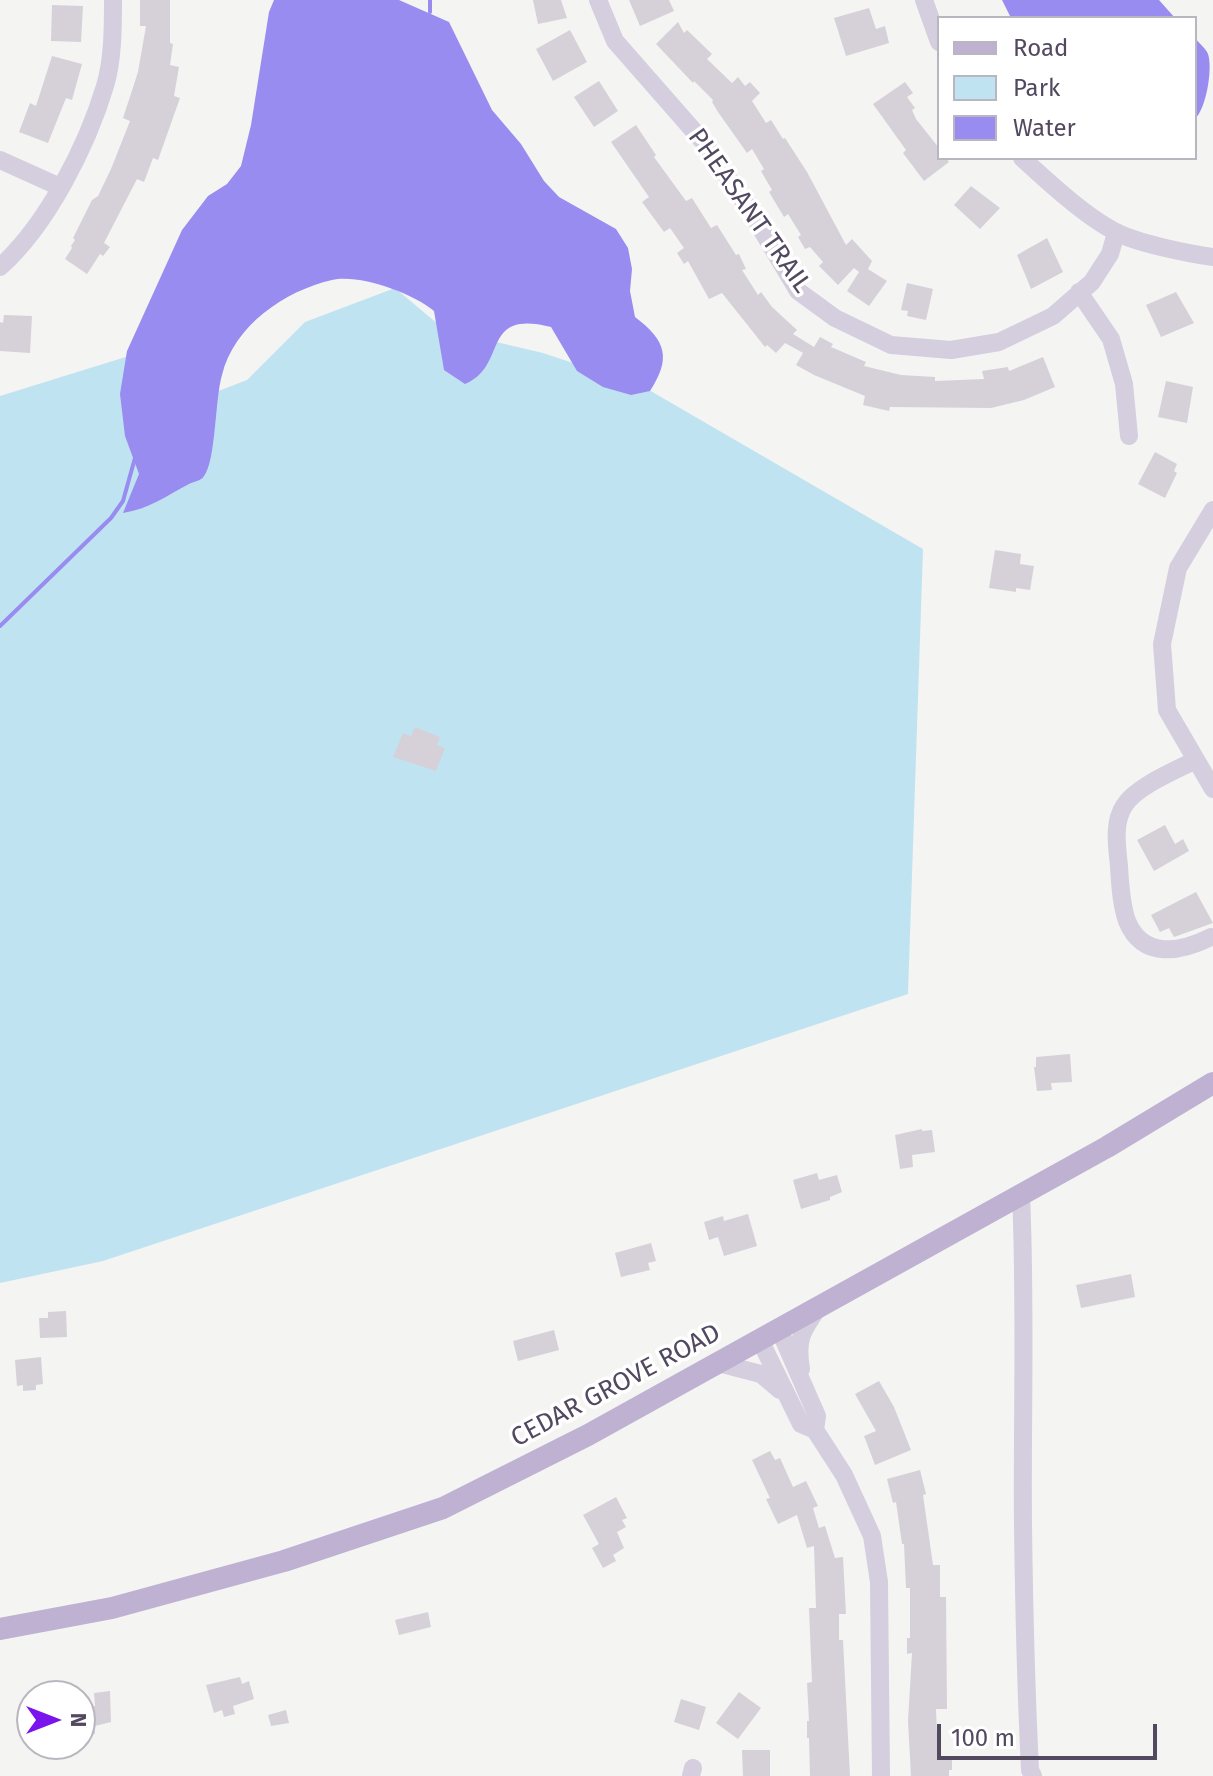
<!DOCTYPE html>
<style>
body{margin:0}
#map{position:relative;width:1213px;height:1776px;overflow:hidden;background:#f4f4f2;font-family:"Fira Sans",sans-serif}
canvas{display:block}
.legend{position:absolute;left:937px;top:16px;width:260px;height:144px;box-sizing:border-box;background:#fff;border:2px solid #bab6bf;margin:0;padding:10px 14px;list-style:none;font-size:24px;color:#524960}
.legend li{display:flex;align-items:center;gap:16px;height:40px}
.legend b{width:40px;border:2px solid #bab6bf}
.north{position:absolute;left:16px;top:1680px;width:80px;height:80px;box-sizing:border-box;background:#fff;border:2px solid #bab6bf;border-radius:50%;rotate:90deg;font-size:22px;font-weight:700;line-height:32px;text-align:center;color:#524960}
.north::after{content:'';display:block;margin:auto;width:28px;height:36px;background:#7a14ec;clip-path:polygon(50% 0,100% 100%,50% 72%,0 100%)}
.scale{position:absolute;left:937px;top:1724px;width:220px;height:36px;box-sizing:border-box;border:4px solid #524960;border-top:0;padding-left:10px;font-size:24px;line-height:28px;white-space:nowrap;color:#524960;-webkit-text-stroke:6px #fff;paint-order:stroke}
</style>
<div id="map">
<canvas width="1213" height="1776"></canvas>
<ul class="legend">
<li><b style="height:10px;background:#beb1d1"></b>Road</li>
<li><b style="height:22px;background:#c0e3f2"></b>Park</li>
<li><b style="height:22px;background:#988cf0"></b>Water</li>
</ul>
<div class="north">N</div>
<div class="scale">100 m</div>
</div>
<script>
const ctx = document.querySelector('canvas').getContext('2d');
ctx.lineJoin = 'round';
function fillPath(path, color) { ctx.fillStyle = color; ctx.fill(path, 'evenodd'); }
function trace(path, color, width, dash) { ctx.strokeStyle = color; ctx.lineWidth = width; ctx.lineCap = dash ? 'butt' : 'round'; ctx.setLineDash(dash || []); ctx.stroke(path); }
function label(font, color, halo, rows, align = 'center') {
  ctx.font = font + ' "Fira Sans",sans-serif'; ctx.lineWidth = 7; ctx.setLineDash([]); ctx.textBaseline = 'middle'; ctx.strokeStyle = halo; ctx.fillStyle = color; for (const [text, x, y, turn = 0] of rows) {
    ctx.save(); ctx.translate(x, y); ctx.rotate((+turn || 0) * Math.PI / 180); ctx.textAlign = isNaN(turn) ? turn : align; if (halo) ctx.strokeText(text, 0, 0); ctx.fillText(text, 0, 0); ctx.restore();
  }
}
fillPath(new Path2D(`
 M395,288l50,42 98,23 99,33 281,163 -15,445 -805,267 -103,22v-887l132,-41 50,50 65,-25 58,-58z`), '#c0e3f2');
fillPath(new Path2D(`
 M274,0h125l50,22 43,88 29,34 23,37 15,16 57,32 12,19 4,21 -2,22 5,26c32,24 36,42 15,74l-19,4 -28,-8 -26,-16 -26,-44c-72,-18 -42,39 -86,57l-21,-14 -10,-59c-22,-18 -74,-37 -102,-31 -48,11 -98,46 -110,95 -7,23 -6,86 -18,101 -3,5 -9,5 -15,8 -23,12 -40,25 -66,29l16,-39 -14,-38 -5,-42 7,-43 55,-121 26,-34 19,-12 14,-18 10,-41 18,-113z
 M1002,0h157l16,18h-164z
 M1195,38c4,5 11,11 13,16 5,15 -2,55 -13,65z`), '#988cf0');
trace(new Path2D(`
 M430,0v12
 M0,626l111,-108 12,-17 12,-43`), '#988cf0', 4);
fillPath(new Path2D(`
 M140,0h30v43l3,1 -3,21 9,2 -5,29 6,2 -22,62 -5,-2 -9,24 -7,-3 -33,64 6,4 -7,9 -3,-2 -13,20 -22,-15 7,-11 -1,-2 4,-6 -2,-2 19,-38 6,-4 13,-27 19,-48 -7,-3 15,-46 8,-46h-6z
 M533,0h28l6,18 -29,6z
 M629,0h40l5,11 -34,15z
 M52,5l31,1 -2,36 -30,-1z
 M869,8l7,21 9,-3 4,17 -43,13 -12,-38z
 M678,22l6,11 3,-3 25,24 -5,5 25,24 6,-6 7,9 5,-4 10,11 -8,8 14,22 5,-3 12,19 2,-1 22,34 39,73 6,-6 20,22 -4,8 19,12 -18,25 -22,-15 12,-19 -5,-4 -16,17 -19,-19 4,-4 -13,-15 -5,2 -7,-12 3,-2 -13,-21 -4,3 -15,-25 3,-2 -11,-19 3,-2 -12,-20 -5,4 -29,-41 -6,-10 1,-2 -19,-19 -1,2 -37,-39z
 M570,30l17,32 -34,19 -17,-32z
 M52,56l30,8 -10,36 -6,-2 -18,45 -29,-11 11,-29 6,3z
 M599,81l19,30 -24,16 -20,-30z
 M905,82l8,11 -6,4 8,11 -3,2 4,9 23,29v10h7l3,4 -25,19 -21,-28 3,-3 -33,-46z
 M636,125l20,30 -2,2 32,44 6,-3 19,30 6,-3 19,30 3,-1 7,15 -4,1 16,25 3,-3 11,15 25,23 -4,4 21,13 6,-10 13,7 -2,3 35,15 -2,4 37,9 34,2v4l49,-2 -2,-8 26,-4 1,4 34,-14 12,30 -31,13 -33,8 -101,-1 -1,4 -26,-6 2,-9 -51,-21 -18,-10 7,-12 -18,-10 -9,10 -9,-8 -2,2 -43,-54 -13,6 -21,-38 -4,3 -7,-11 7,-5 -14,-20 -6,4 -22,-30 7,-5 -38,-55z
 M971,186l29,22 -20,21 -26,-24z
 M1047,238l16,34 -32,17 -14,-34z
 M907,283l26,6 -7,31 -19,-4 1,-5 -7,-1z
 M1176,292l18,31 -33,14 -15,-32z
 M4,315l28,1 -2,37 -30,-2v-29l3,1z
 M1166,381l27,6 -6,36 -29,-6z
 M1155,452l22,12 -3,7 3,2 -12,25 -27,-14z
 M995,550l26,4 -1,10 14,2 -4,24 -14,-2v4l-27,-4z
 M415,727l25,10 -3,8 8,3 -9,23 -43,-14 10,-24 8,3z
 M1165,825l10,19 8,-5 6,12 -35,20 -17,-31z
 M1196,892l17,31 -39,14 -5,-9 -9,4 -9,-17z
 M1070,1054l2,28 -21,1 1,7 -15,1 -3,-24h2v-10z
 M922,1129v2l10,-1 3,22 -23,3 1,12 -13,2 -5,-34z
 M817,1173l2,7 18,-5 5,17 -12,5v3l-29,9 -8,-29z
 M748,1214l9,32 -33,10 -6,-19 -9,3 -5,-18 19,-6 1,5z
 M651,1243l5,18 -8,2 2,7 -29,7 -6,-24z
 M1131,1274l4,23 -54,11 -5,-23z
 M66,1311l1,26 -27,1 -1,-20h9v-6z
 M554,1330l5,20 -41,11 -5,-20z
 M41,1357l2,27 -7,1v5l-13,1v-6l-6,1 -2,-26z
 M879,1381l15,26 17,43 -36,15 -11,-29 12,-5 -21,-37z
 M770,1451l5,9 5,-2 13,29 13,-6 12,25 -5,2 6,20 6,-2 10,32 8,-1 3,57h-7v26h4l7,136h-40l-1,-38h-2v-17h2l-2,-38 5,-1 -3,-74h7l-2,-62 -7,2 -10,-33 -19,9 -12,-25 4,-1 -18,-38z
 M920,1470l6,24 -3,1 10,70h7v32h6l1,112h-11l2,49 14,-1v13h-3v6h-38l-3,-55 4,-68 -5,1v-16h3v-50h-4l-2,-44h-2l-6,-42 -3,1 -6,-24z
 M616,1497l11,21 -5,2 4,7 -9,5 7,16 -11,7 3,6 -13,7 -11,-20 7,-4 -16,-29z
 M428,1612l3,15 -32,8 -4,-15z
 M240,1677l2,7 7,-3 5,18 -21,7 2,8 -11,3 -2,-7 -8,3 -8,-28z
 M110,1691l1,31 -16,4v8l-11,1 -1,-6h-3v-21l15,-2 -1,-13z
 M739,1692l22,16 -23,31 -22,-16z
 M681,1699l25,8 -7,23 -25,-8z
 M286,1710l3,13 -18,3 -3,-11z
 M742,1750h28v26h-27z`), '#d6d1d9');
trace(new Path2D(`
 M598,0l17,41 92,105 44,66 47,79 37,27 56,27 60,5 48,-8 54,-26 39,-34 18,-28 6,-21
 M924,0l15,42
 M1022,158c25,23 64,59 94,74 20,11 74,22 97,25
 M0,160l60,27
 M0,267c47,-42 87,-121 105,-181 8,-26 8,-59 8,-86
 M1079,292l32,47 13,45 5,52
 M1213,510l-35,58 -16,76 5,66 46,79
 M1196,760c-20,10 -61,27 -72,46 -11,17 -7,40 -5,60 1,17 2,38 8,55 16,39 54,31 84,16
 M1021,1195c5,110 1,220 2,330 1,82 3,163 7,245l3,6
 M779,1329l38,87 -2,14
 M760,1340l41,84 14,6 29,45 28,61 7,46 2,194
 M718,1363l43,11 19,16
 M801,1369c-5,-30 1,-38 17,-61
 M691,1776l2,-8`), '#d4cede', 18);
trace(new Path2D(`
 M0,1629l112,-21 172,-47 159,-53 145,-73 519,-288 106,-64`), '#beb1d1', 22);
label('26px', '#524960', '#fff', [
 ["PHEASANT TRAIL",749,211,55],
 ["CEDAR GROVE ROAD",616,1386,-28]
]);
</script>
